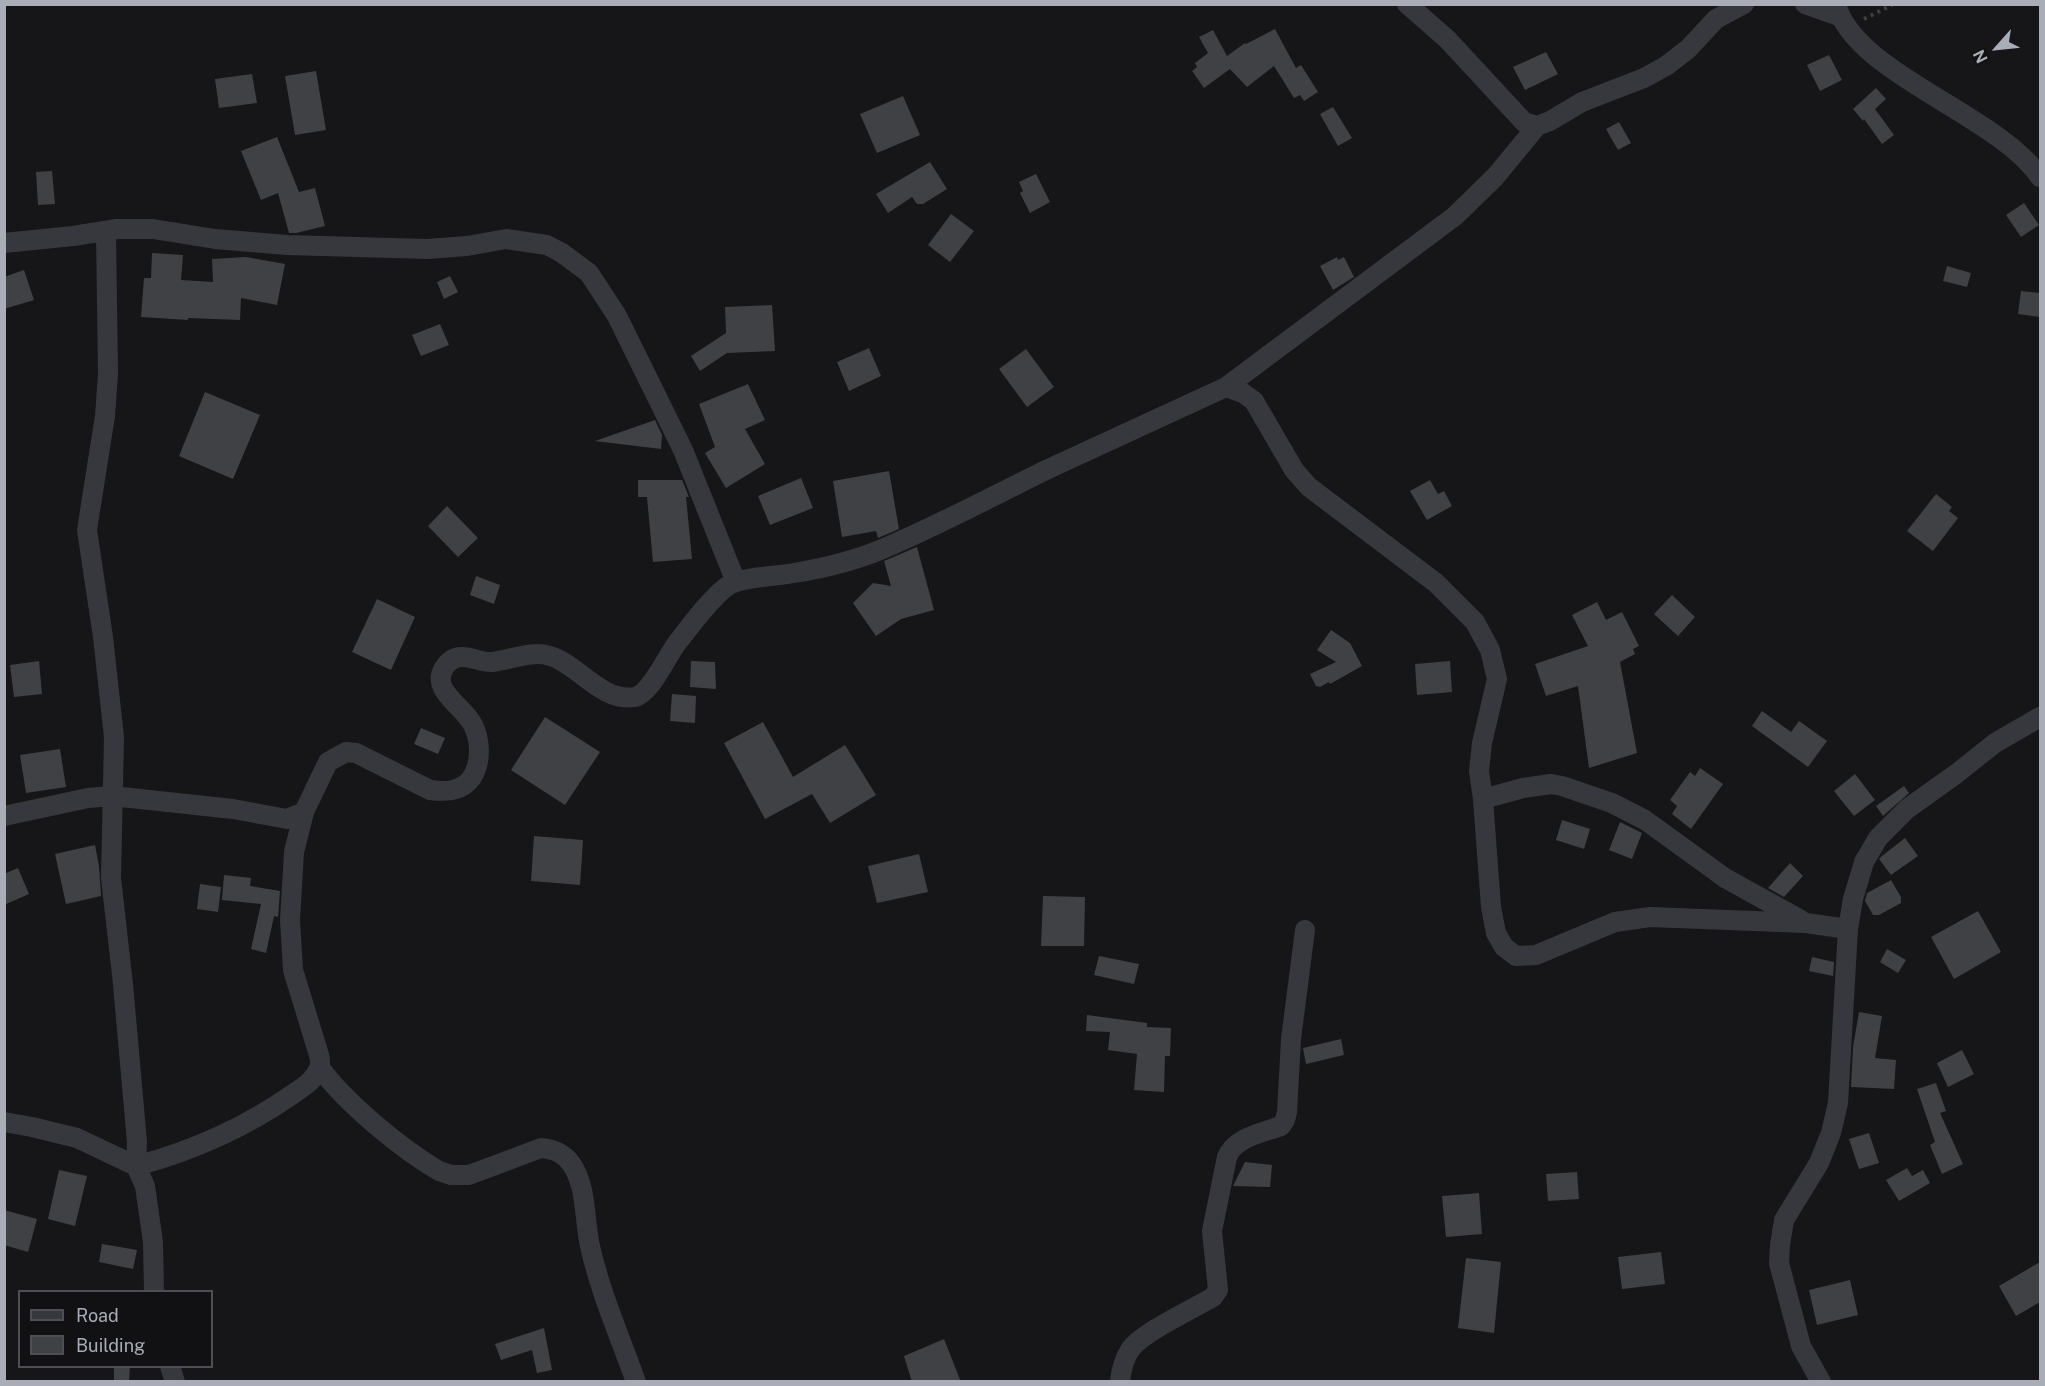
<!DOCTYPE html>
<style>
body{margin:0}
#map{position:relative;width:2045px;height:1386px;overflow:hidden;background:#161618;font-family:"Public Sans",sans-serif}
canvas{display:block}
.frame{position:absolute;inset:0;border:6px solid #a8adb8;pointer-events:none}
.legend{position:absolute;left:18px;top:1290px;width:195px;height:78px;box-sizing:border-box;background:#111113;border:2px solid #4d4f55;margin:0;padding:8px 10px;list-style:none;font-size:18px;color:#a8adb8}
.legend li{display:flex;align-items:center;gap:12px;height:30px}
.legend b{width:30px;border:2px solid #4d4f55}
.north{position:absolute;left:1967px;top:18px;width:60px;height:60px;-webkit-text-stroke:4px #111113;paint-order:stroke;rotate:243deg;font-size:16px;font-weight:700;line-height:24px;text-align:center;color:#a8adb8}
.north::after{content:'';display:block;margin:auto;width:21px;height:27px;background:#a8adb8;clip-path:polygon(50% 0,100% 100%,50% 72%,0 100%)}
</style>
<div id="map">
<canvas width="2045" height="1386"></canvas>
<div class="frame"></div>
<ul class="legend">
<li><b style="height:8px;background:#37383d"></b>Road</li>
<li><b style="height:16px;background:#404145"></b>Building</li>
</ul>
<div class="north">N</div>
</div>
<script>
const ctx = document.querySelector('canvas').getContext('2d');
ctx.lineJoin = 'round';
function fillPath(path, color) { ctx.fillStyle = color; ctx.fill(path, 'evenodd'); }
function trace(path, color, width, dash) { ctx.strokeStyle = color; ctx.lineWidth = width; ctx.lineCap = dash ? 'butt' : 'round'; ctx.setLineDash(dash || []); ctx.stroke(path); }
fillPath(new Path2D(`
 M1275,29l21,39 5,-3 17,27 -14,9 -4,-6 -6,3 -20,-32 -27,21 -17,-18 -26,19 -12,-17 5,-4 -2,-4 13,-10 -9,-16 14,-7 14,26 18,-13 1,1z
 M1546,52l12,22 -33,16 -12,-23z
 M1829,55l13,25 -22,11 -13,-26z
 M316,71l10,59 -31,5 -10,-59z
 M252,74l5,29 -38,5 -4,-29z
 M1876,88l10,11 -11,10 19,26 -12,9 -18,-25 -1,2 -10,-12z
 M903,96l17,39 -43,18 -17,-39z
 M1333,107l19,31 -14,8 -18,-32z
 M1619,122l12,21 -13,7 -12,-21z
 M277,137l22,55 16,-4 10,38 -29,7h-7l-11,-40 -17,7 -20,-49z
 M930,162l17,27 -24,15h-6l-5,-7 -24,16 -12,-19z
 M52,171l3,33 -17,1 -2,-33z
 M1036,174l14,28 -20,11 -10,-20 3,-2 -4,-9z
 M2024,203l15,22 -18,12 -15,-22z
 M951,214l23,17 -24,31 -22,-17z
 M152,253l31,2 -2,25 32,2 -1,-23 34,-2 39,7 -8,41 -36,-7 -1,22 -52,-2v2l-47,-3 3,-39h7z
 M1337,257l1,3 6,-3 10,20 -21,13 -13,-24z
 M1947,266l24,7 -4,14 -24,-6z
 M24,270l10,30 -30,9v-32z
 M450,276l8,16 -14,7 -7,-17z
 M2021,291l19,2v24l-22,-3z
 M772,305l3,46 -48,2 -27,18 -9,-15 35,-23 -1,-26z
 M440,324l9,21 -28,11 -9,-21z
 M869,348l12,28 -32,15 -12,-29z
 M1026,349l28,38 -27,20 -28,-38z
 M748,384l17,36 -20,9 20,35 -39,24 -21,-35 10,-6 -16,-43z
 M205,392l55,23 -27,64 -54,-23z
 M655,420l7,15 -1,14 -66,-8z
 M889,471l10,58 -21,9 -2,-7 -34,6 -9,-56z
 M801,478l12,30 -43,17 -12,-29z
 M638,480h44l7,17h-3l6,62 -39,3 -6,-65h-9z
 M1430,480l8,14 6,-3 8,15 -25,14 -17,-29z
 M1936,494l16,13 -3,4 9,7 -25,33 -26,-20z
 M447,506l31,32 -20,19 -30,-31z
 M917,547l17,63 -33,9 -25,17 -23,-33 20,-20 18,3 -7,-25z
 M476,576l24,9 -6,19 -24,-9z
 M1672,595l23,22 -17,19 -24,-22z
 M377,599l38,18 -24,53 -39,-18z
 M1597,602l9,18 16,-8 17,34 -6,3 2,5 -15,8 17,91 -48,15 -11,-82 -32,10 -11,-32 53,-18 -16,-31z
 M1331,630l19,13 12,23 -32,18 -1,-2 -9,5 -4,-1 -6,-12 26,-12 -19,-12z
 M39,661l3,33 -28,3 -4,-32z
 M691,661l24,1 1,27 -26,-2z
 M1450,661l2,31 -35,3 -2,-31z
 M672,694l24,2 -1,27 -25,-2z
 M1762,711l29,21 8,-11 28,20 -19,26 -56,-41z
 M545,717l55,35 -35,53 -54,-35z
 M763,722l30,55 52,-32 31,50 -46,28 -18,-29 -47,25 -41,-76z
 M421,728l24,10 -7,16 -24,-10z
 M60,749l6,38 -40,6 -6,-38z
 M1700,768l23,16 -32,45 -19,-15 5,-8 -7,-6 20,-28 5,4z
 M1855,774l20,26 -21,16 -20,-25z
 M1904,786l5,7 -26,23 -7,-10z
 M1562,820l28,9 -6,20 -28,-9z
 M1620,822l22,11 -10,26 -23,-9z
 M534,836l49,4 -3,45 -49,-4z
 M1905,838l13,18 -27,19 -12,-16 3,-3z
 M95,845l4,21 2,30 -35,8 -11,-50z
 M919,854l9,38 -51,11 -9,-37z
 M1790,863l13,13 -19,21 -16,-9z
 M18,868l11,26 -25,11v-31z
 M224,875l27,3 -1,8 30,5 -2,26 -4,-1 -8,37 -15,-4 10,-45 -39,-4z
 M1891,880l10,17v6l-22,12h-6l-8,-14 2,-8z
 M200,884l21,3 -3,25 -21,-3z
 M1043,896l42,1 -1,49h-43z
 M1978,911l23,41 -47,27 -23,-42z
 M1887,949l19,11 -8,13 -18,-11z
 M1099,956l40,8 -5,20 -40,-9z
 M1812,957l22,5 -1,14 -24,-5z
 M1859,1012l23,4 -7,42 21,2 -2,29 -43,-2 2,-40z
 M1087,1015l60,8v4l24,1 -1,28h-5l-1,36 -30,-2 3,-36 -29,-4 2,-18 -24,-1z
 M1341,1039l3,16 -38,9 -3,-16z
 M1962,1050l12,24 -26,13 -11,-24z
 M1936,1083l10,28 -6,2 23,51 -21,10 -12,-29 5,-3 -18,-53z
 M1869,1133l10,30 -20,6 -10,-30z
 M1245,1162l27,3 -2,22 -37,-1z
 M1907,1168l5,8 11,-6 7,13 -31,18 -13,-21z
 M59,1170l28,6 -12,50 -27,-7z
 M1577,1172l2,27 -31,2 -2,-27z
 M1479,1193l3,41 -36,3 -4,-41z
 M4,1210l33,9 -9,33 -24,-7z
 M102,1244l35,6 -4,19 -34,-7z
 M1661,1252l4,32 -43,5 -4,-32z
 M1466,1258l35,4 -7,71 -36,-5z
 M2040,1262v40l-24,14 -17,-30z
 M1850,1280l8,35 -41,10 -8,-35z
 M544,1328l8,42 -15,3 -5,-23 -31,10 -6,-16z
 M944,1339l17,43h-49l-8,-26z
 M114,1366h16l-1,16h-15z`), '#404145');
trace(new Path2D(`
 M1864,19l30,-15`), '#3d3f44', 4, [3, 4.5]);
trace(new Path2D(`
 M1407,4l40,35 77,83 13,4 13,-5 32,-19 62,-24 22,-12 22,-17 28,-30 28,-15
 M1805,4l34,12
 M1836,4c18,69 161,110 204,173
 M106,231l2,143 -3,42 -18,114 16,107 11,100 -3,141 12,106 14,158 -1,24 9,20 8,56 1,50
 M4,243l69,-7 44,-7h36l62,10 72,6 140,4 40,-3 39,-7 41,6 15,8 27,20 28,43 66,134 53,132
 M1226,387l229,-171 40,-39 42,-51
 M1483,799l40,-11 28,-4 11,2 50,17 33,17 80,58 76,42
 M4,816l84,-18 24,-2 121,13 54,10 17,-7
 M320,1068c27,36 80,80 119,103l12,4h18l72,-27c13,1 23,5 31,17 15,22 12,55 18,81 10,46 30,91 46,136
 M4,1122l28,5 45,11 59,28c56,-15 110,-39 157,-72 10,-7 22,-14 26,-26 2,-4 1,-9 0,-13l-26,-85 -3,-50 4,-68 10,-40 24,-50 18,-10 10,1 74,37c8,1 18,2 26,-1 26,-8 27,-44 17,-64 -9,-19 -43,-34 -29,-57 4,-6 9,-11 17,-11 10,-1 21,6 31,5 19,-2 39,-12 58,-6 28,8 52,47 85,41 16,-4 32,-41 42,-54 11,-14 39,-52 54,-59 14,-7 47,-8 63,-11 31,-5 64,-13 93,-26 54,-23 106,-51 159,-77 60,-28 120,-55 180,-83l17,6 11,8 40,69 15,17 127,96 39,39 15,28 7,29 -15,64 -3,28 4,28 8,108 5,26 8,14 12,9 20,-1 79,-33 35,-5 156,6 42,6
 M170,1366l5,16
 M1120,1382c1,-11 4,-23 10,-32 11,-17 63,-41 83,-53l5,-7 -6,-59 15,-74c8,-20 35,-24 54,-31l4,-6 2,-8 4,-73 14,-109
 M1821,1382l-20,-36 -22,-83 1,-18 4,-25 35,-57 12,-30 7,-30 10,-174 5,-30 11,-37 14,-24 29,-29 49,-35 39,-31 45,-26`), '#37383d', 20);
</script>
